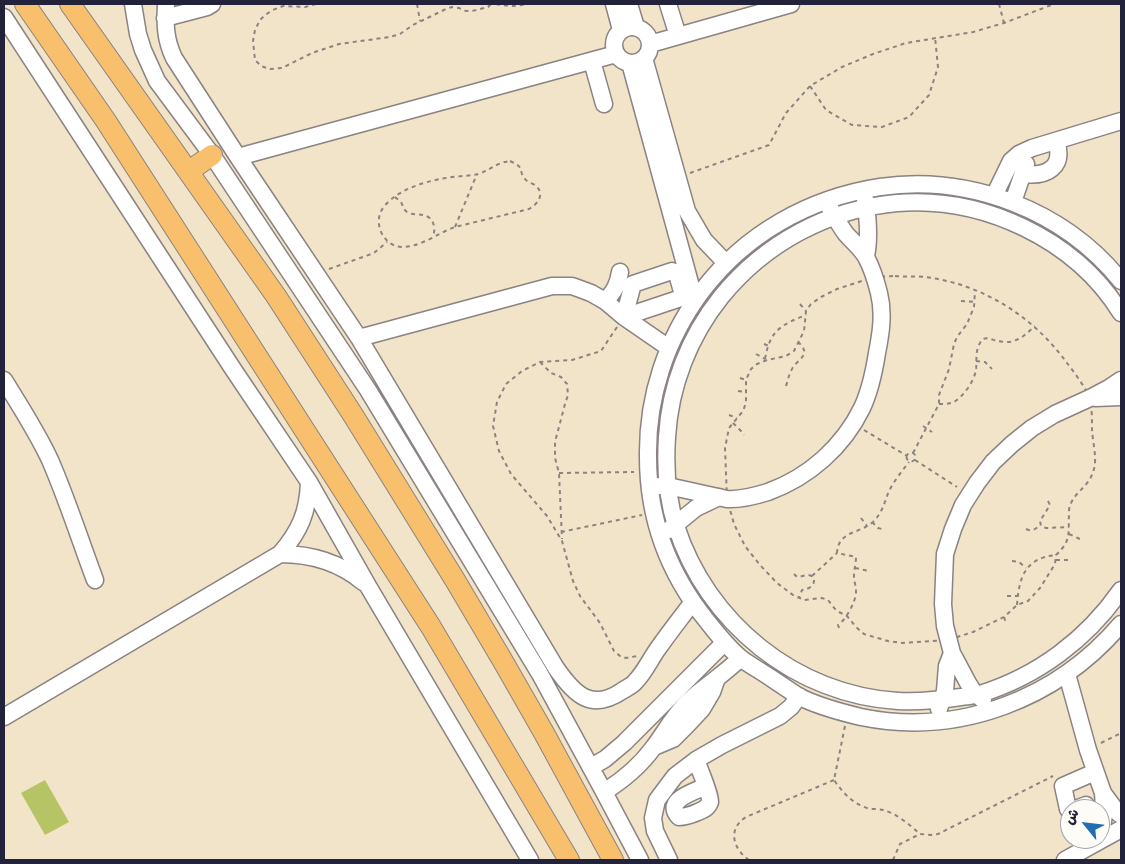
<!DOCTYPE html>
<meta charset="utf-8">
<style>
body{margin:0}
#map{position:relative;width:1125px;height:864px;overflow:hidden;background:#f2e4c8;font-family:Dekko,"Playpen Sans Arabic",sans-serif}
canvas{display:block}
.frame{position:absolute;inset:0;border:5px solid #22223b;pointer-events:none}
.north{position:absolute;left:1060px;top:799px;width:50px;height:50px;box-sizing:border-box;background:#fdfcf7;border:1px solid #a5a5ac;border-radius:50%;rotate:299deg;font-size:14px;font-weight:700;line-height:20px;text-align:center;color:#22223b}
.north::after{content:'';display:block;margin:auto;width:18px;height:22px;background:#1f6fb2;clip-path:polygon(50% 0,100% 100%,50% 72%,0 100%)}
</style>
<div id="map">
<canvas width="1125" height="864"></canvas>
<div class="frame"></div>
<div class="north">ش</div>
</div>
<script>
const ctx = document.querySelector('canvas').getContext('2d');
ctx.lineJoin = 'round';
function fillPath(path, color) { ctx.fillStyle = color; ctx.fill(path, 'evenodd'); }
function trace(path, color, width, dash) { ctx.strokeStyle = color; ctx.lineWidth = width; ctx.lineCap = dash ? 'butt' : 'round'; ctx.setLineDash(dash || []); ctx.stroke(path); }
fillPath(new Path2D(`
 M45,780l24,42 -24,13 -24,-42z`), '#b7c466');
const minor = new Path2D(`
 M133,4l5,30 5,16 14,31 55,74 156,235 172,284 64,118 36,68
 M166,4c-1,20 -1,35 8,54l64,99 121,181 197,330c18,26 35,44 66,23 4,-3 10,-5 13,-9 9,-9 15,-22 22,-32 11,-16 23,-31 35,-47
 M614,4l7,26
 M629,4l7,23
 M668,4l10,32
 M4,17l229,352 76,113 59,104 162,274
 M165,18l42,-11 5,-3
 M614 45a18 18 0 1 1 36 0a18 18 0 1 1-36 0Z
 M650,44l141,-40
 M644,58l43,153 17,29 22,23
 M592,61l12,43
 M630,63l65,238
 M238,157l378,-103
 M1023,174c24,3 42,-7 33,-33
 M994,196l17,-35 8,-7 13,-6 89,-27
 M865,199c3,19 5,38 1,57
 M1013,202l13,-38
 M672,271l3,1 2,2 6,21 -2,3 -57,19 9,-33z
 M1121,281c-57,-71 -152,-107 -241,-94 -71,11 -135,47 -178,104 -36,48 -55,106 -54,166 0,61 21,117 59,164 11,14 22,28 36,39 9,6 19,12 28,18 9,6 18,12 27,18 19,10 42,16 63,21 98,20 196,-18 260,-93
 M605,301c9,-9 13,-16 15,-29
 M1121,313c-46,-74 -138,-117 -224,-110 -69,6 -132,40 -176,94 -32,40 -51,89 -54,140 -2,30 0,61 9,89 31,97 120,169 222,175 21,1 42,-1 63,-4 7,-1 13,-1 19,-3 58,-18 107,-55 141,-104
 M359,338l193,-52h20l19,7 14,8 19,16 45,31
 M4,380c16,26 33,52 46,80 17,39 30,80 45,120
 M1095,398l26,-1
 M659,486h9l59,13c14,1 28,-3 41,-7 41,-15 75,-45 94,-84 8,-17 12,-36 15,-55 4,-20 7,-40 2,-60 -3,-12 -7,-25 -13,-36 -5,-9 -13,-15 -20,-23 -6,-8 -11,-17 -16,-26
 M669,530l27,-22 23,-11
 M280,554c31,0 59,8 83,28
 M1067,674l21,76 15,43 14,19 4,3
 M983,700l-10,-9 -5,-8 -16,-30 -7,-27 -2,-22 2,-50 8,-25 10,-24 14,-22 16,-21 19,-18 20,-16 23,-14 35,-16 19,-10 12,-8
 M939,709l6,-18 2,-25 5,-13
 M4,717l276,-163c20,-23 28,-42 29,-72
 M654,747l19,-8 15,-15 14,-15 10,-17 5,-14
 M696,760c3,8 15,36 14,42 -2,6 -7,8 -12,10 -7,3 -12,5 -19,5 -16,-17 15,-25 27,-31
 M591,767l14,-8 19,-16 100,-100
 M604,792c19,-12 36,-26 49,-44 11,-14 19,-30 32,-43 10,-11 21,-18 32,-27 8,-6 16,-13 24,-20
 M1076,809l10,-4
 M1070,811l-2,-2 -5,-23 32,-14
 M1100,834c5,-13 4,-28 3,-41
 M669,860l-14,-29 -2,-13 4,-18 18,-24 21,-16 26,-15 58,-29 11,-9 8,-11
 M1065,860l56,-31`);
const major = new Path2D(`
 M25,4l81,117 325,506 138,233
 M70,4l206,292 77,119 102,165 49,83 40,70 69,127
 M189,171l23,-16`);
trace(minor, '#8a8382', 19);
trace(major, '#8a8382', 22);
trace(new Path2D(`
 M316,4l-11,3 -22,-1 -10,4 -8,5 -5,5 -5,10 -2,11 2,19 6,6 9,3 12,-1 30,-15 27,-9 51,-7 10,-3 13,-9 33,-16 6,-2 7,1 7,3h6l16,-4 3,-3
 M417,4l3,17
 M496,4c10,2 20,3 30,0
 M999,4l5,19
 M810,86l16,24 26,15 30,2 27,-10 20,-22 9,-28 -3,-30
 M510,161c17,8 7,8 15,18 3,4 8,4 11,7 9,8 2,18 -7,23l-74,18c-17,6 -34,20 -53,20 -16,0 -27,-19 -22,-33 2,-7 9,-13 14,-17 17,-12 38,-17 58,-20 9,-1 18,-1 26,-3 13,-4 17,-11 32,-13z
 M690,173l79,-28 17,-32 24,-27 32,-19 31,-13 33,-11 67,-11 31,-9 50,-19
 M395,197c2,2 4,3 6,5 2,4 2,7 6,10 5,3 11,2 16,3 11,2 13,13 10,22
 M455,227l22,-53
 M329,269l45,-16 13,-11
 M895,276c10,1 20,0 30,1 57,7 108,39 142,86 7,9 18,24 23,35 2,7 2,25 2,33 1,11 5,28 2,38 -5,18 -16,20 -23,34 -2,3 -2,7 -2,11 -1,19 3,26 -13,41l-1,9 -15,24 -12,13 -11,4 -13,12 -31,15 -25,8 -46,3 -14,-2 -24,-7 -8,-7 -9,-11 -8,-4 -4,-3 -7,-9 -6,-2 -18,2 -11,-5 -16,-12 -17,-18 -15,-19 -11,-22 -7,-25 -2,-51 4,-20 14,-17 3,-8v-23l5,-11 6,-5 10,-4 19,-4 8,-5 10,-20 2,-20 5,-7 10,-7 16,-8 37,-12z
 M961,301l14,1
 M800,304l6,7
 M617,327l-16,24 -29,9 -32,2 -18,9 -16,13 -9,18 -4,24 6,25 12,23 36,42 15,25 11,40 7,15 20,27 14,28 6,5 6,2 11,-2
 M764,344l5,2
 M756,354l9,5
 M765,359c5,-29 16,-34 41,-44
 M976,361l9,1 7,7
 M540,362l11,11 10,4 6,7 1,11 -3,9 -10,38v16l4,15 3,66
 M740,378l6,2
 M786,386c2,-6 3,-12 6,-17 5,-10 21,-14 6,-27
 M738,391l8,1
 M939,404c5,0 10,0 15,-2 10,-6 20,-21 22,-32 1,-9 -1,-19 4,-27 4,-8 10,-4 17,-2 5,1 14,2 19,-1 7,-2 13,-9 19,-14
 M729,415l8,3
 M733,423l8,8 3,4
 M923,426l9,6
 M864,430l43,26
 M906.5 457a4.5 4.5 0 1 1 9 0a4.5 4.5 0 1 1-9 0Z
 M913,453l26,-49v-9l10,-26 5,-25 3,-7 10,-13 7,-17 1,-16
 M915,460l42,27
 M559,473l75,-1
 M1048,501l2,4 -10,16 1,5 5,2 23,-1
 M861,518l6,8
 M872,522l6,6 4,1
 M1026,529c6,3 10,0 14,-4
 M561,532l81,-17
 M1069,534l11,5
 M1056,560h13
 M1012,561l7,1 7,6
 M855,568l14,3
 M794,574l3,3c6,0 11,-5 17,1 1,8 -5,11 -12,12l-3,8
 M812,576l25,-23
 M1007,596h10
 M1017,605c2,-28 8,-47 39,-50
 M1004,617l2,6
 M839,628l-1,-3c8,-5 18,-24 18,-33 0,-6 -2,-11 -2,-16 0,-7 2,-13 2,-19l-19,-4c1,-22 22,-19 36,-31 10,-10 11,-19 16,-31 5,-10 13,-20 20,-29
 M845,726l-11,54c9,13 18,23 33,28 5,1 11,1 16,2 13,3 27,15 37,24
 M1101,743l20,-10
 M749,860c-16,-11 -22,-31 -3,-43l88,-37
 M893,860l7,-16 20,-10 11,1 7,-1 115,-58`), '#8a8382', 2, [4, 4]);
trace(minor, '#fff', 16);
trace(major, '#f8bf6c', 20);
</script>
